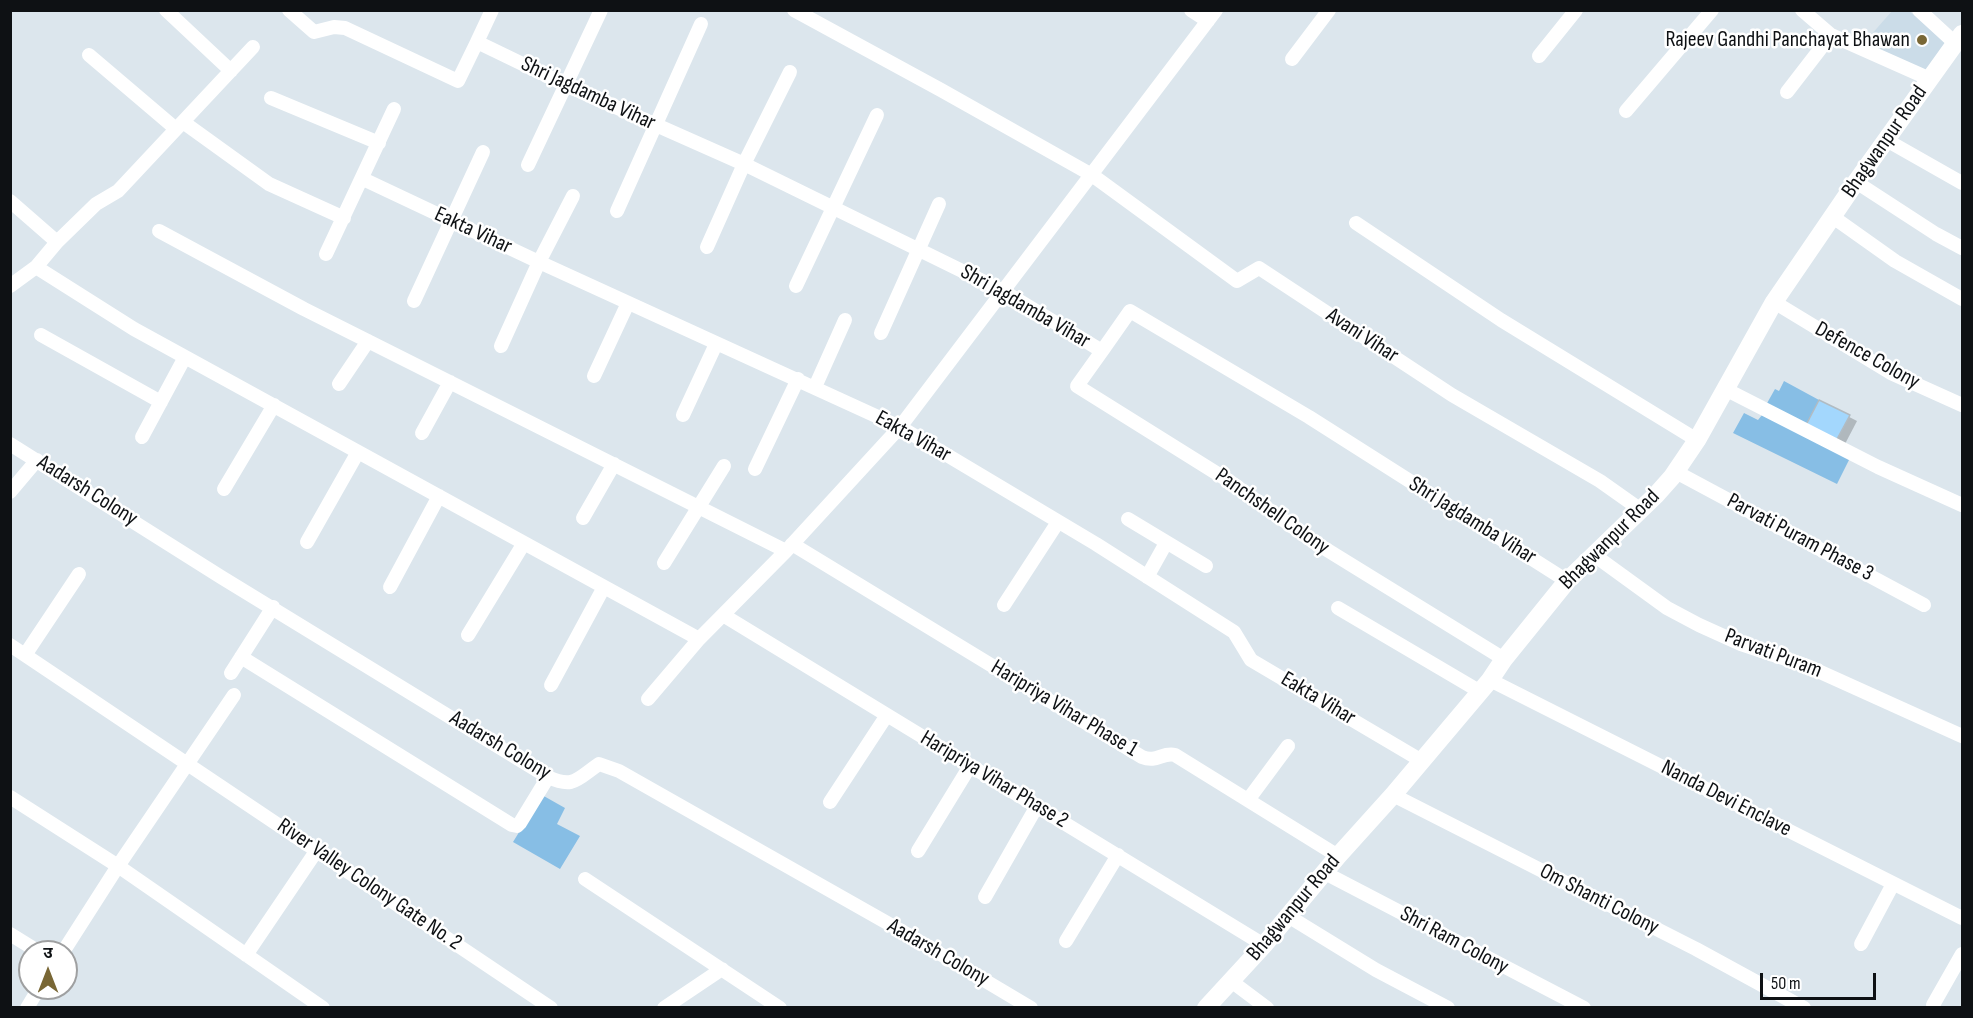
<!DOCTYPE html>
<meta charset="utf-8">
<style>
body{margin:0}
#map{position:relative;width:1973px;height:1018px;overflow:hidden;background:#dce6ed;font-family:"Sofia Sans Condensed","Noto Sans Devanagari",sans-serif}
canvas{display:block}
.frame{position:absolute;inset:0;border:12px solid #0e1114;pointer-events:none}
.north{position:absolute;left:18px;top:940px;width:60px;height:60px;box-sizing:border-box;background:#fff;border:2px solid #9fa0a1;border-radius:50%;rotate:0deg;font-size:16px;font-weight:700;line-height:24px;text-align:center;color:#0e1114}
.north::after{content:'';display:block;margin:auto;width:21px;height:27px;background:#796735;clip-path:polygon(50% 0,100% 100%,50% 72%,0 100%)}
.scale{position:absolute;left:1760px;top:973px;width:116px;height:27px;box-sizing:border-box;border:3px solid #0e1114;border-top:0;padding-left:8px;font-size:18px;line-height:21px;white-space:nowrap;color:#0e1114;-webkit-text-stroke:4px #fff;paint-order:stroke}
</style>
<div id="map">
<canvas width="1973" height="1018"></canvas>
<div class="frame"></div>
<div class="north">उ</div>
<div class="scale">50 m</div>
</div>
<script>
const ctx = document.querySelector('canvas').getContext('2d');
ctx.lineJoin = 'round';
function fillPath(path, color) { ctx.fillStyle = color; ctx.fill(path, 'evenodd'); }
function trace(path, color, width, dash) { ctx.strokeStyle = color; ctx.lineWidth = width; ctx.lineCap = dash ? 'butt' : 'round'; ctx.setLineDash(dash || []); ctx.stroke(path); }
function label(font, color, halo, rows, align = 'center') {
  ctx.font = font + ' "Sofia Sans Condensed",sans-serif'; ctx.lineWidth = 5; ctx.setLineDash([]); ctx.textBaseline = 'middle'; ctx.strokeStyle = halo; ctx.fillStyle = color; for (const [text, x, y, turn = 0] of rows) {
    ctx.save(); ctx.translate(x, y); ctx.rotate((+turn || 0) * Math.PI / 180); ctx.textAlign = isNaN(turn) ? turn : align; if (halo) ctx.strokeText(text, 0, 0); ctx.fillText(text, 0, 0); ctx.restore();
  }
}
fillPath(new Path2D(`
 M1908,10l39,34 -20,30 -64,-30 29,-33z`), '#cbdce8');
fillPath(new Path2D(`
 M1784,381l35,19 -13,25 -40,-20 9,-16 4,2z
 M1744,413l14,7 4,-5 88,43 -13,26 -104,-51z
 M542,795l23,13 -8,16 23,12 -20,33 -47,-27z`), '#87bee5');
fillPath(new Path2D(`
 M1820,402l37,19 -12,23 -29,-15z`), '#0003');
const building = new Path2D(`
 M1819,400l31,15 -14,26 -30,-16z`);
fillPath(building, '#a3d7fd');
trace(building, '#b1bbc2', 1.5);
trace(new Path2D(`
 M166,10l65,61
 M289,10l25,22 20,-5 11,1 113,53 19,-39 89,43 178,79 259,127 99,60 28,-40 179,106 258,164
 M794,10l147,80 151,85 145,106 22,-13 193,127 148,86 41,29
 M1191,10l17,11
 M1802,10l29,25 99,44
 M1919,10l37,34
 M477,42l15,-32
 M89,55l87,74
 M1539,56l37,-46
 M1292,59l37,-49
 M1787,92l44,-57
 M271,98l108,45
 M1626,111l86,-101
 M183,122l86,62 75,34
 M1888,141l74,42
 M528,165l73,-155
 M363,179l176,83 361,165 196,117 138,88 17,28 171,101
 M1856,182l80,52 26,14
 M10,201l47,41
 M617,211l84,-187
 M1833,217l62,44 67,38
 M1356,223l145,97 196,120
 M159,231l145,78 482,242
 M707,247l37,-83 46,-92
 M326,254l68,-145
 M36,267l98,62 565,310
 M10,286l26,-19 21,-25 39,-38 22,-13 135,-144
 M796,286l81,-171
 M414,301l69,-149
 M1774,302l117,71 71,32
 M881,333l58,-129
 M41,335l120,67
 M501,346l38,-84 34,-66
 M1102,351l-25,35 152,95 82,59 193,119
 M594,376l34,-73
 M339,384l29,-43
 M815,387l30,-67
 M1725,389l153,78 84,38
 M683,415l33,-71
 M422,433l28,-51
 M142,437l43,-80
 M10,444l211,133 327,200c26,12 29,2 51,-13l20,7 286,162 126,75
 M755,469l43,-90
 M1676,472l248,133
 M224,489l50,-84
 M10,492l27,-32
 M583,518l31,-54
 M1128,519l78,47
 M307,542l51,-90
 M792,544l350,213c15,6 20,-5 33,-2l163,101
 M1594,555l73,53 32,17 42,19 66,22 155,70
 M664,563l60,-97
 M1147,577l19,-34
 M390,587l49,-91
 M1004,605l54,-83
 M1338,608l141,83
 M723,615l541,330
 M468,635l56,-92
 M10,645l541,363
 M25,655l54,-81
 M241,657l271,168 5,1 3,-3 28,-46
 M231,673l42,-66
 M1490,680l472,238
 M551,685l53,-98
 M648,699l51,-60 87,-88 114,-124 316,-417
 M1393,795l303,154 108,59
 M10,797l108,69 205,142
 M1248,800l40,-54
 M830,802l57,-87
 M918,851l52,-85
 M1325,873l259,135
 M585,879l195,129
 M985,897l52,-91
 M1288,916l88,54 72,38
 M10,934l29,18
 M1066,941l52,-86
 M1861,944l32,-60
 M63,952l55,-86 116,-171
 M246,955l71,-105
 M1231,981l36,27
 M1933,1005l29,-51
 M27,1008l12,-20
 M664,1008l58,-39`), '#fff', 14);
trace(new Path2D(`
 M1206,1008l58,-63 74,-89 55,-61 97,-115 14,-21 63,-78 89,-86 16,-18 25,-37 77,-138 82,-120 106,-148`), '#fff', 18);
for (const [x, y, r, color] of [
 [1922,40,6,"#796735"]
]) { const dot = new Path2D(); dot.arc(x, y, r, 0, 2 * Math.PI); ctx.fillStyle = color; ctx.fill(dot); trace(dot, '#fff', 2); }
label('22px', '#0e1114', '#fff', [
 ["Rajeev Gandhi Panchayat Bhawan",1910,40]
], 'right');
label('22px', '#0e1114', '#fff', [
 ["Shri Jagdamba Vihar",588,94,25],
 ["Bhagwanpur Road",1885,142,-55],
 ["Eakta Vihar",473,231,25],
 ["Shri Jagdamba Vihar",1025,307,30],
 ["Avani Vihar",1362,336,33],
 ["Defence Colony",1867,356,29],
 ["Eakta Vihar",913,437,29],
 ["Aadarsh Colony",87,491,32],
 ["Panchshell Colony",1272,512,35],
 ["Shri Jagdamba Vihar",1472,521,32],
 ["Parvati Puram Phase 3",1800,538,28],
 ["Bhagwanpur Road",1610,540,-45],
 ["Parvati Puram",1773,654,21],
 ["Eakta Vihar",1318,699,31],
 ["Haripriya Vihar Phase 1",1064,709,31],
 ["Aadarsh Colony",500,746,31],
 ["Haripriya Vihar Phase 2",994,780,31],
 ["Nanda Devi Enclave",1726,799,27],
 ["River Valley Colony Gate No. 2",369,885,34],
 ["Om Shanti Colony",1599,900,27],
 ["Bhagwanpur Road",1294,908,-50],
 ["Shri Ram Colony",1454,941,28],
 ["Aadarsh Colony",938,953,30]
]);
</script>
